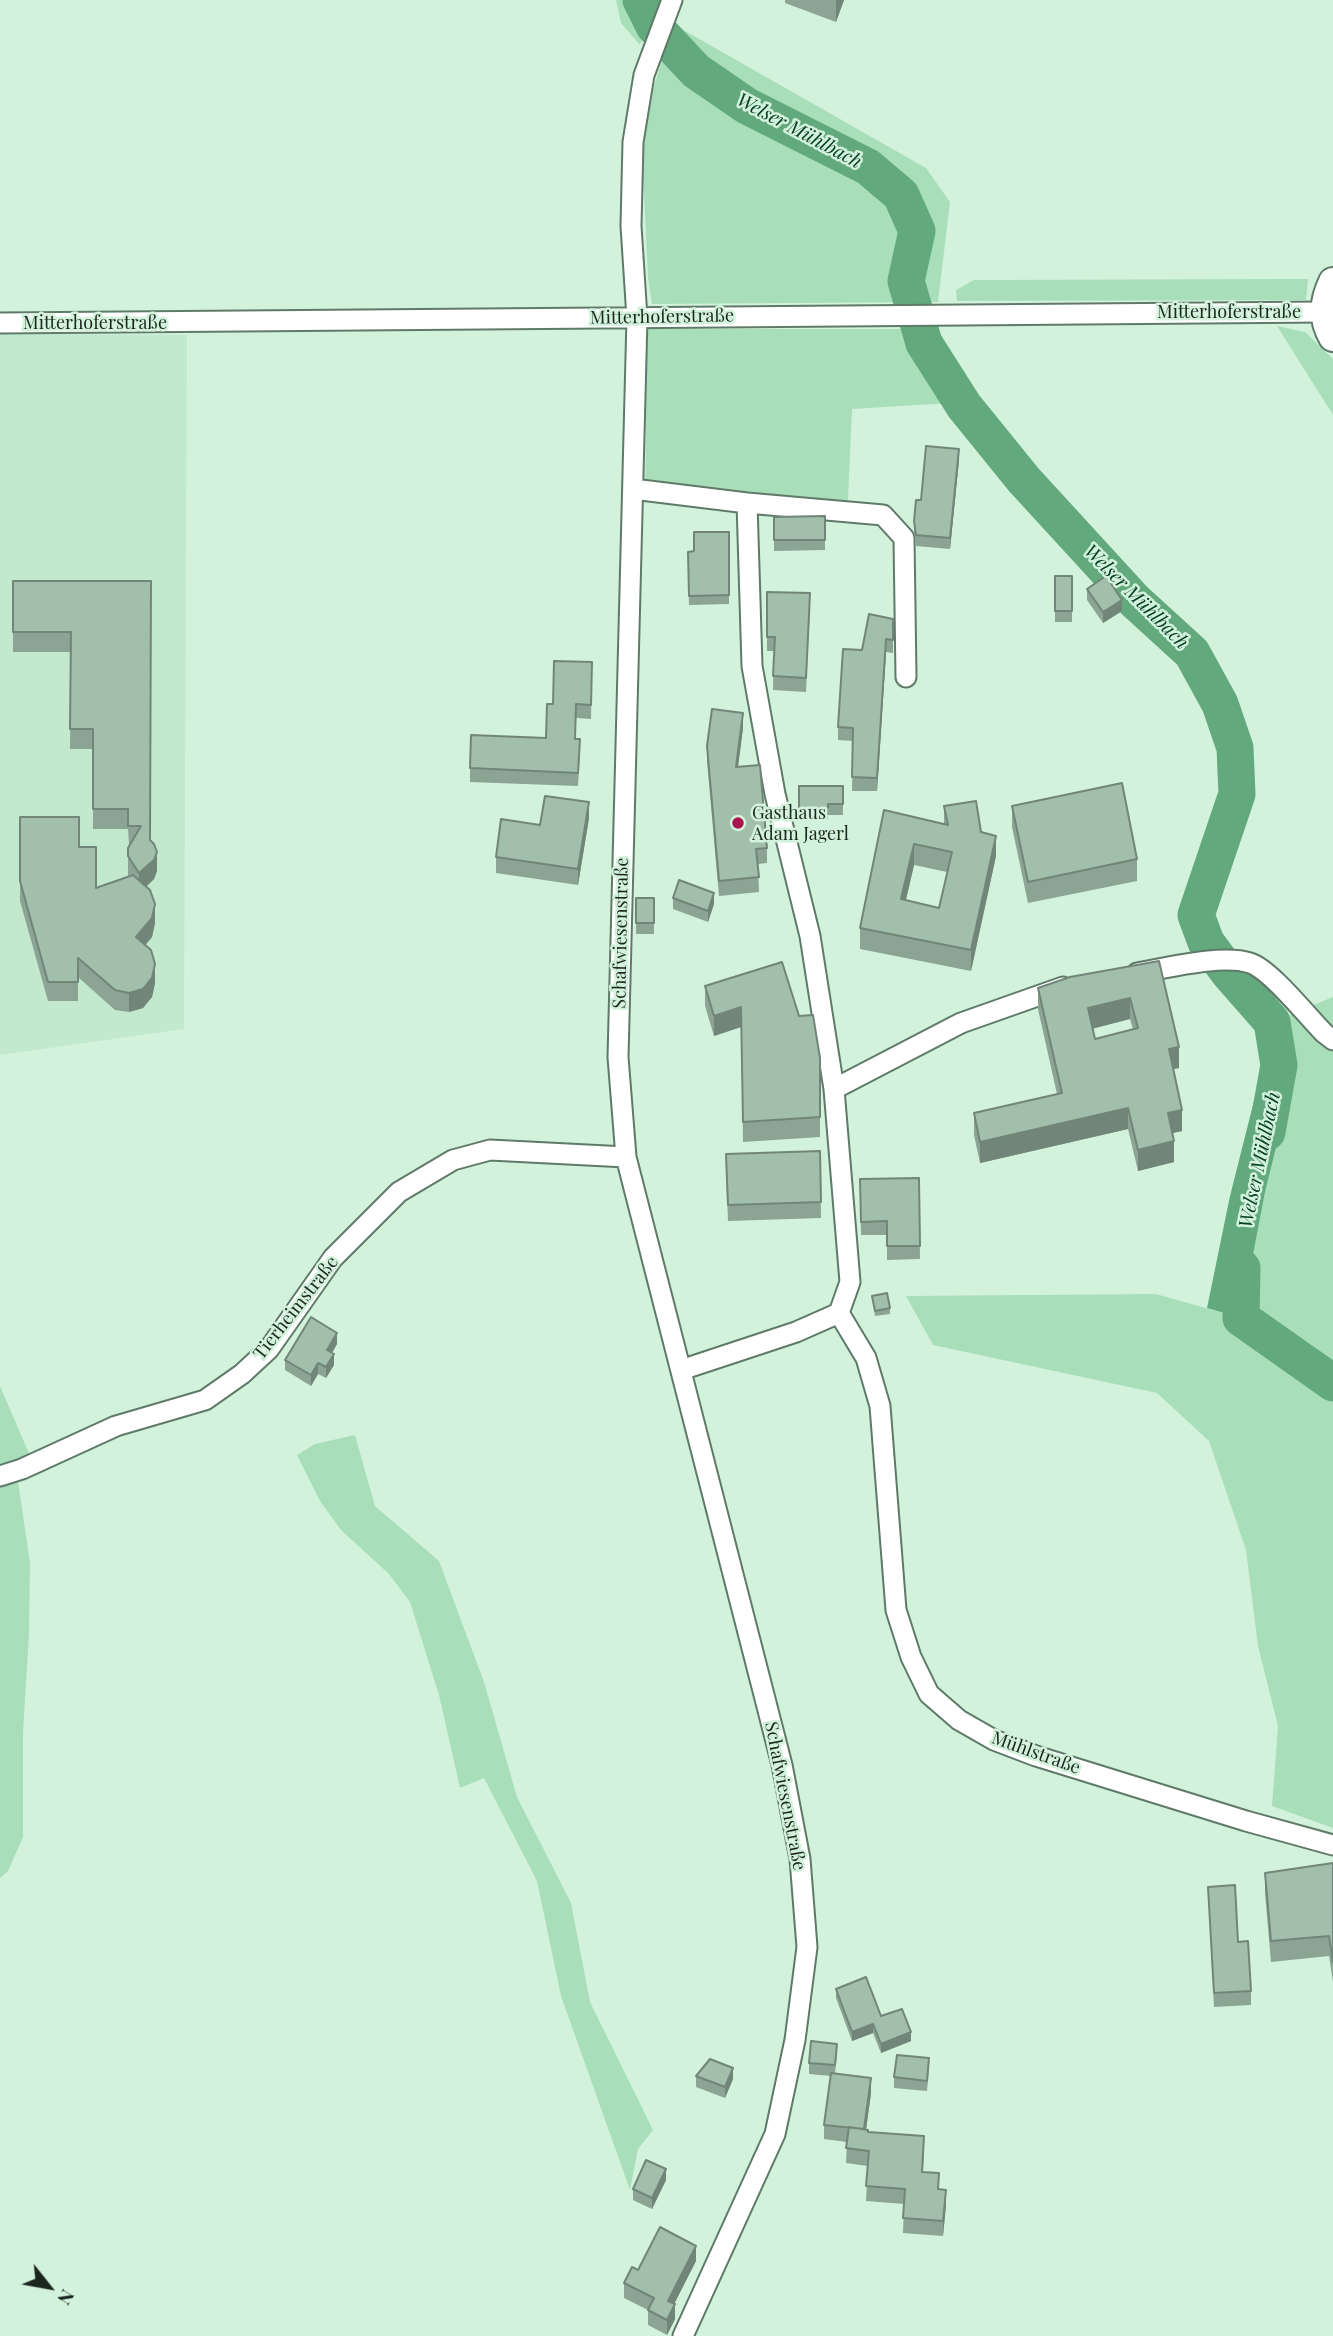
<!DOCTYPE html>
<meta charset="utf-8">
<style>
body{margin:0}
#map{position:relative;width:1333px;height:2336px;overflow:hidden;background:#d3f2dc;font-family:"Playfair Display",serif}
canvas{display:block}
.north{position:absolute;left:14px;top:2252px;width:70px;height:70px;-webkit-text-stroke:5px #d3f2dc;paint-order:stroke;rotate:121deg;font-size:19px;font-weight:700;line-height:28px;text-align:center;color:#1b261f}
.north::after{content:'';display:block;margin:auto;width:24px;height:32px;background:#1b261f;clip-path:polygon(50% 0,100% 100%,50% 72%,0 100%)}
</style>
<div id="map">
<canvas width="1333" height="2336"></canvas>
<div class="north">N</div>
</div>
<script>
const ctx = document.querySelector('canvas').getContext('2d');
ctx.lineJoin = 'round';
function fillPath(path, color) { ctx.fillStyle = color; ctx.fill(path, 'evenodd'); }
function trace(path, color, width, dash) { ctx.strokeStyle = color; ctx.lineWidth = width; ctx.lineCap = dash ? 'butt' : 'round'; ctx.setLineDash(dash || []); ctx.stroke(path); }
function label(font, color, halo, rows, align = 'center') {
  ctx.font = font + ' "Playfair Display",serif'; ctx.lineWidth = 5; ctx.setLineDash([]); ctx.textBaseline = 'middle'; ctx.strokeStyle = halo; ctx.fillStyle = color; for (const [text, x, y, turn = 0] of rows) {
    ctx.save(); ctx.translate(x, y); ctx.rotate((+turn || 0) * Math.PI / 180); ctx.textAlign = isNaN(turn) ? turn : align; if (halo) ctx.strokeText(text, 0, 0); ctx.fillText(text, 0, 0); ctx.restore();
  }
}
fillPath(new Path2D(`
 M0,334l187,1 -3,694 -184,26z`), '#c2e8ce');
fillPath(new Path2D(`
 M616,0h11l22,25 -9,20 -19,-22z
 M673,24l253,144 24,34 -12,100 -286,2 -4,-27 -6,-125 12,-66z
 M1308,279l-2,21 -349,1 -1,-11 18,-10z
 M1277,326l28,6 28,27v56z
 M647,329h259l62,73 -116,7 -5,113 -202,-21z
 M1333,997v831l-61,-22 6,-80 -20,-80 -12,-96 -37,-109 -52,-48 -224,-48 -27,-49 250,-2 85,24 24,-126 26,-105 -19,-65z
 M0,1386l31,72 -31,8z
 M355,1435l20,71 64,55 45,121 33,115 54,106 19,99 63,128 -15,19 -8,41 -69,-194 -24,-115 -53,-103 -24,10 -21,-93 -29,-93 -21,-28 -48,-44 -21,-29 -23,-46 18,-11z
 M17,1474l13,89 -1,70 -6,101v103l-15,34 -8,7v-398z`), '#a9debb');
fillPath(new Path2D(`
 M1259,1081l32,6 -26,105 -24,126 -34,-10 23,-112z`), '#62a97d');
trace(new Path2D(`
 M641,0l13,26 42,45 51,35 121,61 33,28 16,36 -11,50 18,62 40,63 60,74 111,121 57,52 28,51 15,44 2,46 -41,121 10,27 23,31 43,49 7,43 -12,67
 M1242,1268l-1,50 92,65`), '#62a97d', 37);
const street = new Path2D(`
 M672,0l-28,75 -11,67 -2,84 6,92 -19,739 8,100 156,608 18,94 7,88 -12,93 -20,94 -92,202
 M0,323l1324,-11
 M633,489l114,14 5,163 23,128 35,142 24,153 16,193 -11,31 -43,19 -115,38
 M747,503l136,12 21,23 2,139
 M1137,973c30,-5 85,-19 113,-10 20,6 58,54 74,70l9,7
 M834,1089l127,-66 102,-36
 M839,1313l27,45 14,48 16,204 15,47 18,37 30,26 35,20 42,16 210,65 87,24
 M0,1476l22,-7 94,-43 89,-26 37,-26 27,-25 64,-91 66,-66 54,-32 37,-10 136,7`);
const secondary = new Path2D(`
 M1333,282c-9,19 -11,36 0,55`);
trace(street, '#5f7a68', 23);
trace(secondary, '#5f7a68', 32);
trace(street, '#fff', 19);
trace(secondary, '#fff', 28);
fillPath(new Path2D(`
 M785,0h59l-8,22 -51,-19z
 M959,460l-9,89 -34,-3 -2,-14v-11l7,-21z
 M825,516v34l-51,1v-34z
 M729,532v72l-40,1 -1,-53 6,-1z
 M1055,576h17v46h-17z
 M13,581h138l-1,259 7,31 -3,8 -8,8 9,36 -3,14 -7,8 10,38 -3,14 -9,11 -14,4 -14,-2 -37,-33v24h-30l-28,-100v-84l59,30 17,41 33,-11 -1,-2v-27l1,-3 -1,-16h-35v-80h-23l1,-97h-58z
 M1087,589l35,22 -19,12 -16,-23z
 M767,592l43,15 -4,85 -33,-2 1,-39h-7z
 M893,619v34l-7,-1 -9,139h-25l1,-50 -15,-1v-13l24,-77z
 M592,662l-1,57 -15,-1v21l4,14 -2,33 -108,-4v-14l76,-30 7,-34z
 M743,728l-5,39 29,81v15l-9,1 1,28 -40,4 -12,-135v-15z
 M799,786h44v29h-15v4h-29z
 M944,806l37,26 15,24 -25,115 -111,-22v-21l24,-118 60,14zM914,865l33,7 -8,36 -33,-8z
 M1012,806l125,53v22l-109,22 -16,-76z
 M589,818l-11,67 -82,-12v-16l44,-32z
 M636,898h18v36h-18z
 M673,898l41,6 -6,18 -35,-13z
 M1159,961l20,107 -6,1 9,62 -10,2 2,29 -36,9 -10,-42 -148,34 -6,-28v-22l83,-19 -19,-85v-21zM1130,1019l3,10 -38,10 -2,-11z
 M705,986l94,30 21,42v79l-77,5 -2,-115 -27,9 -9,-30z
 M820,1151l1,67 -93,3 -2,-50z
 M919,1178l1,81 -33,1v-25h-26l-1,-56z
 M872,1296l18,12v6l-15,2z
 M337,1344l-5,9 2,12 -8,13 -8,-4 -7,12 -26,-16v-10z
 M1333,1863v119l-4,-26 -58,6 -6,-69v-20z
 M1208,1887l30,55 13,49v14l-37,2z
 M836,1989l45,27 30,25 -30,12 -8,-20 -21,8 -16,-43z
 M837,2054l-2,20 36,19 -5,37 2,2 56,19 -1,21 16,17 7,16 -3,31 -40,-3 1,-29 -38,-3 2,-35 -22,-3 1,-21 -23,-3v-14l7,-49 -22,-2v-11z
 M929,2069l-2,22 -33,-3v-11z
 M696,2076l37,3 -8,19 -29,-11z
 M666,2180l-14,29 -19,-9v-11z
 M696,2261l-22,43 1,15 -8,16 -19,-10v-15l-24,-12v-15l14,-13z`), '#8ba493');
fillPath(new Path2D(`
 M836,0h8l-8,22z
 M959,449v11l-9,89v-11z
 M1122,600v11l-19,12v-11z
 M886,639v13l-9,139v-13z
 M743,713v15l-7,54v-15z
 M589,802v16l-11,67v-16z
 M996,836v20l-25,115v-21z
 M914,844v21l-13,55v-21z
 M157,852v19l-3,8 -15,14v-20z
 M714,893v11l-6,18v-11z
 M155,904v19l-3,14 -16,19v-19z
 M155,964v19l-3,14 -9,11 -14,4v-19z
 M1130,998v21l-42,11v-22z
 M741,1007v20l-27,9v-20z
 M1179,1047v21l-10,2v-21z
 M1128,1108v21l-148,34v-21z
 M1182,1110v21l-14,3v-21z
 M1174,1141v21l-36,9v-21z
 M337,1333v11l-10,17v-11z
 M334,1354v11l-8,13v-11z
 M318,1363v11l-7,12v-11z
 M873,2024v9l-21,8v-9z
 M911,2032v9l-30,12v-9z
 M733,2068v11l-8,19v-11z
 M871,2078v15l-7,51v-14z
 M666,2169v11l-14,29v-11z
 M946,2190v15l-3,31v-15z
 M696,2246v15l-28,55v-15z
 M675,2304v15l-8,16v-15z`), '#718678');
const building = new Path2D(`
 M926,446l33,3 -9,89 -34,-3 -2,-14 2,-21h5z
 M825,516v24h-51v-23z
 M694,532h35v63l-40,1 -1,-44 6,-1z
 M1055,576h17v35h-17z
 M1106,576l16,24 -19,12 -16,-23z
 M13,581h138l-1,259 4,4 3,8 -3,8 -15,13 -11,-17v-8l13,-22h-13v-17h-35v-80h-23l1,-97h-58z
 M767,592l43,1 -4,85 -33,-2 2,-39h-8z
 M869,614l24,5v21l-7,-1 -9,139 -25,-1 1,-49 -15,-1 5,-78 19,1z
 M554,661l38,1 -1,43 -15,-1 -1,35h5l-2,34 -108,-5 1,-33 75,3 1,-34h6z
 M712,709l31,4 -7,54 24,-2 7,83 -11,1 3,28 -40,4 -12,-135z
 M1122,783l15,76 -109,23 -16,-76z
 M799,786h44v18h-15v4h-29z
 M545,796l44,6 -11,67 -82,-12 5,-38 39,6z
 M976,801l5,31 15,4 -25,114 -111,-22 24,-118 64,15 -4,-19zM914,844l38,8 -13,56 -38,-9z
 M20,817h59v30h17v41l37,-13 17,15 5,14 -3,14 -16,19 15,13 4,14 -3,14 -9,11 -14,4 -14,-3 -37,-32v24h-30l-28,-101z
 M679,880l35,13 -6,18 -35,-13z
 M636,898h18v25h-18z
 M1159,961l20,86 -10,2 13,61 -14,3 6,28 -36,9 -10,-42 -148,34 -6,-29 88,-20 -24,-105 32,-11zM1130,998l8,30 -43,11 -7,-31z
 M782,962l17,54 14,-1 7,43v59l-77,5 -2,-115 -27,9 -9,-30z
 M820,1151l1,51 -93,3 -2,-51z
 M919,1178l1,68h-33v-25l-26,1 -1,-43z
 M887,1293l3,15 -15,3 -3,-15z
 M311,1317l26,16 -10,17 7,4 -8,13 -8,-4 -7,12 -26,-15z
 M1333,1863v99l-4,-26 -58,5 -6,-68z
 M1235,1885l3,57 10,-1 3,50 -37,2 -6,-106z
 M866,1977l15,39 21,-7 9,23 -30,12 -8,-20 -21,8 -16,-43z
 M811,2041l26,3 -2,21 -26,-2z
 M897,2055l32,3 -2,23 -33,-4z
 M710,2059l23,9 -8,19 -29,-11z
 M831,2073l40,5 -7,51 -40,-4z
 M849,2127l19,3v2l56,4 -2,36 17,1 -1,16 8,1 -3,31 -40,-3 2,-29 -39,-3 3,-35 -23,-3z
 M646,2160l20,9 -14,29 -19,-9z
 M660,2227l36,19 -28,55 7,3 -8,16 -19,-10 6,-12 -30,-15 8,-16 6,3z`);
fillPath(building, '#a2bfab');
trace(building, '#718678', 2);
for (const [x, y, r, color] of [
 [738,823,7,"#a9164f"]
]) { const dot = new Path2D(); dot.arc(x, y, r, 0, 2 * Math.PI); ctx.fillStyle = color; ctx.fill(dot); trace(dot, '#d3f2dc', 2.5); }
label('18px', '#1b261f', '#d3f2dc', [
 ["Mitterhoferstraße",1229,312],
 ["Mitterhoferstraße",662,317,-1],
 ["Mitterhoferstraße",95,323],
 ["Schafwiesenstraße",621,933,-89],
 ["Tierheimstraße",296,1308,-52],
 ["Mühlstraße",1036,1753,20],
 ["Schafwiesenstraße",785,1796,79]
]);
label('18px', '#1b261f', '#d3f2dc', [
 ["Gasthaus",752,813],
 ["Adam Jagerl",752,834]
], 'left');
label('italic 19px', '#064124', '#d3f2dc', [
 ["Welser Mühlbach",799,131,28],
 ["Welser Mühlbach",1136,597,45],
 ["Welser Mühlbach",1260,1160,-78]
]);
</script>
